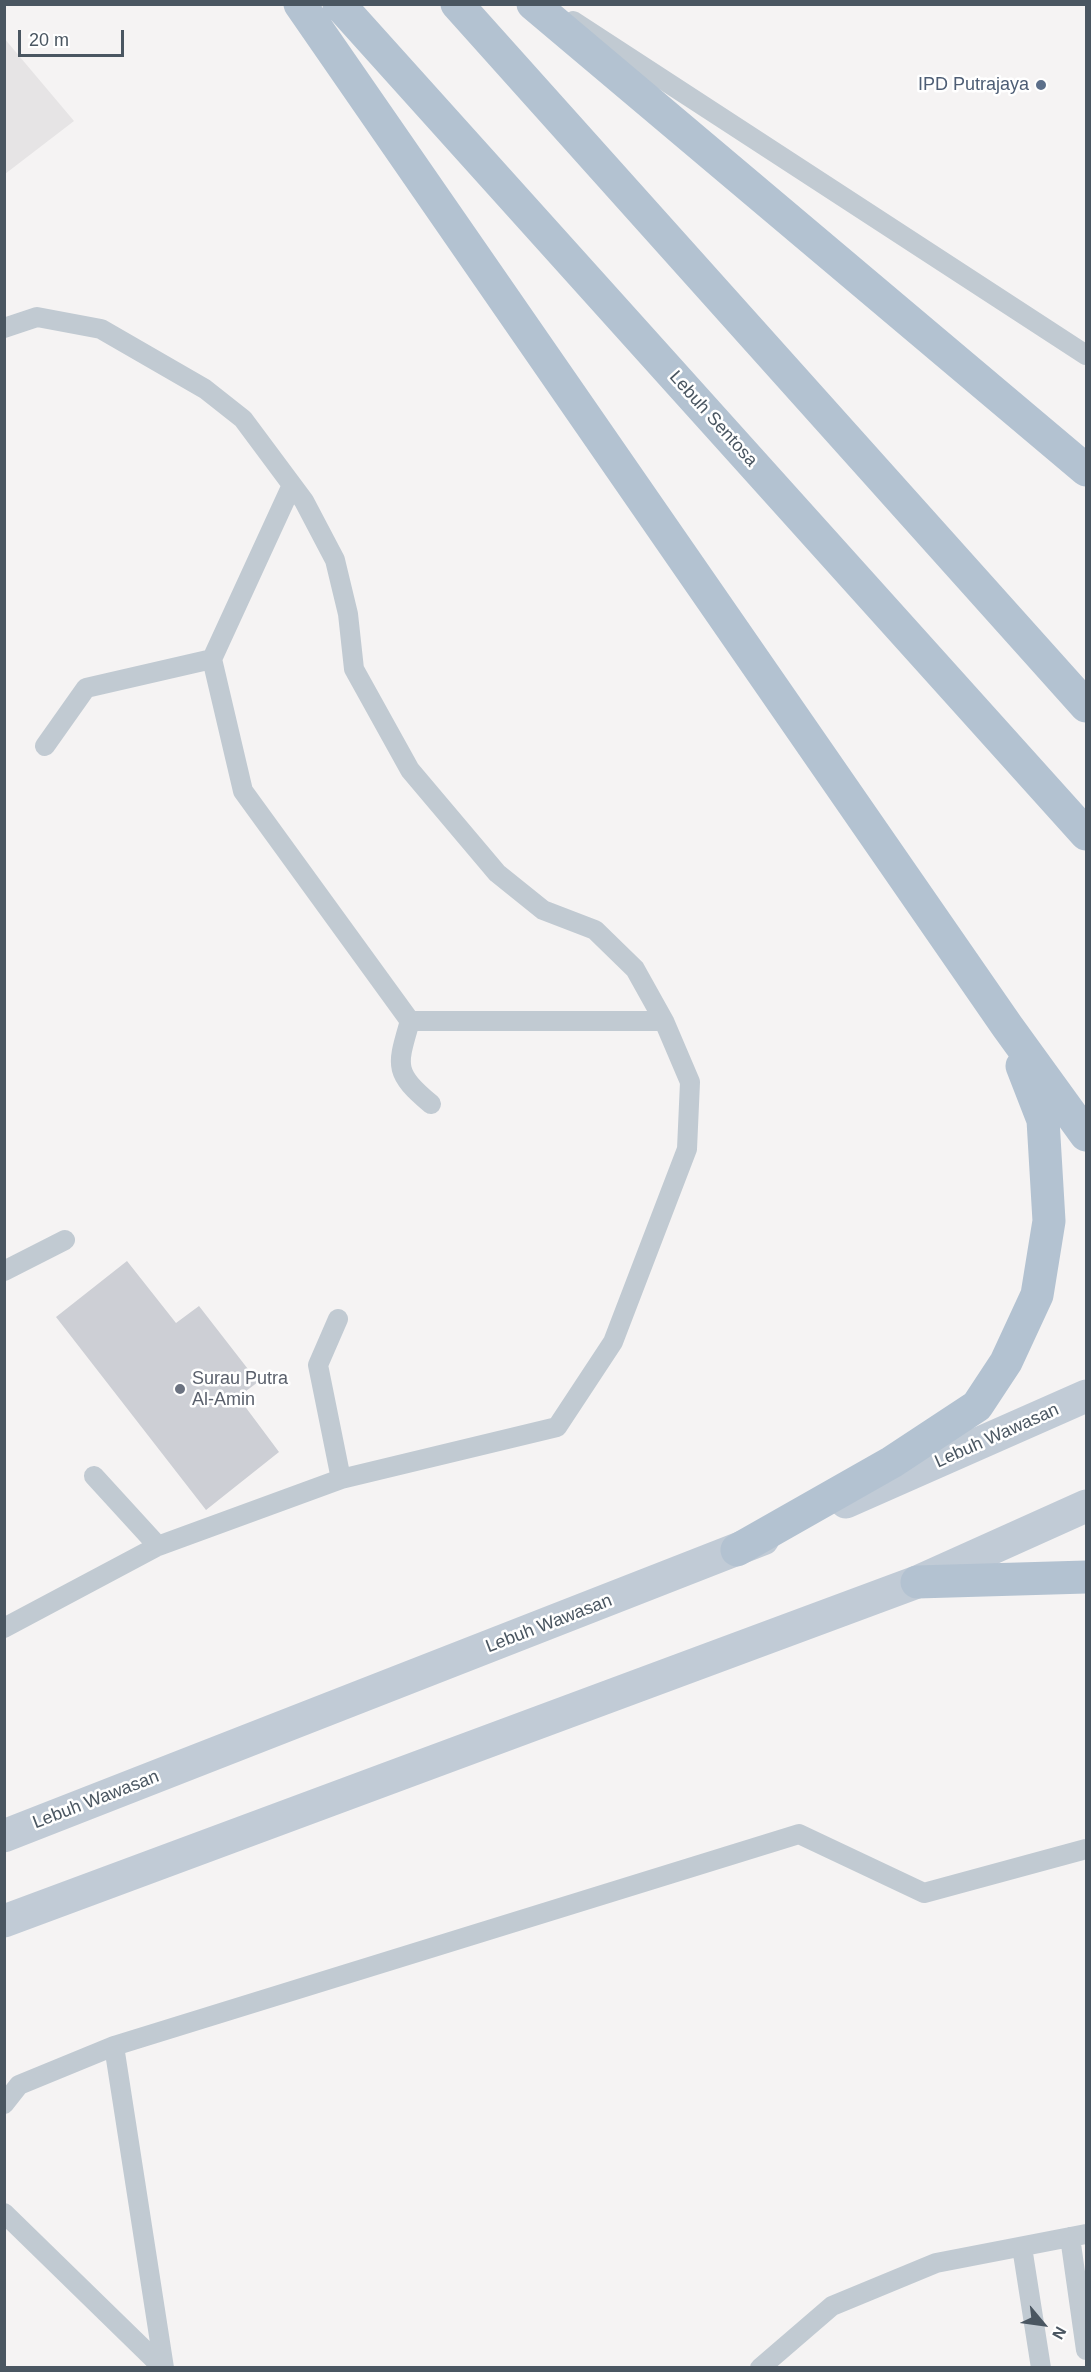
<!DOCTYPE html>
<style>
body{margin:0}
#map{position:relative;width:1091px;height:2372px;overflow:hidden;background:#f5f3f3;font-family:Helvetica,sans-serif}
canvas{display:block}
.frame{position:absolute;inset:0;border:6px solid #4a5661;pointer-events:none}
.north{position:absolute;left:1013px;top:2294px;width:60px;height:60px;-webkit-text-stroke:4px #fff;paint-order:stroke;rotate:119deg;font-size:16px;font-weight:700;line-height:24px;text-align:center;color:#4a5661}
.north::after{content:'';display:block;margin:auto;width:21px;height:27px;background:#4a5661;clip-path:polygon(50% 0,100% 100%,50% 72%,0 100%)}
.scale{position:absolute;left:18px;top:30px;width:106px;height:27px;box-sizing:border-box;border:3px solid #4a5661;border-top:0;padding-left:8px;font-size:18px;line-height:21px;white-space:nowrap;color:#4a5661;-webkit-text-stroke:4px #fff;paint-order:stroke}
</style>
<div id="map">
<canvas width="1091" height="2372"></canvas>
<div class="frame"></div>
<div class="north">N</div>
<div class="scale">20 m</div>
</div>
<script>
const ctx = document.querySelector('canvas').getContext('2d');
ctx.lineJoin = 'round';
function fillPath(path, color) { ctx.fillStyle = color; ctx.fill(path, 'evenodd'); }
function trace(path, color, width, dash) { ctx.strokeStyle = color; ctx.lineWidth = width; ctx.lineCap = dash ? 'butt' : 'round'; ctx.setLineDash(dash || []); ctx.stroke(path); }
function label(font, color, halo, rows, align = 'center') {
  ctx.font = font + ' Helvetica,sans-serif'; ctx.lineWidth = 5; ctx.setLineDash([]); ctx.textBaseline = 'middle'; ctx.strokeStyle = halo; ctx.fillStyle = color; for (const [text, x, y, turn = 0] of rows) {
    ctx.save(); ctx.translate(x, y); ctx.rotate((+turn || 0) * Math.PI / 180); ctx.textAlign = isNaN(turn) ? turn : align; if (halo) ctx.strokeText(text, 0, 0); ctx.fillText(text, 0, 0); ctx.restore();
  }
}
fillPath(new Path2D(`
 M4,38l70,83 -69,53h-1z`), '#e6e4e5');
fillPath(new Path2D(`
 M127,1261l49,62 23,-17 59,76 -20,15 41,55 -73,58 -150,-193z`), '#cdcfd5');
trace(new Path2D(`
 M573,21l513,334
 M4,328l33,-11 64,12 104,60 38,30 61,82 31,59 13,54 6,55 56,101 87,103 46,37 52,20 40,39 29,52 26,61 -3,67 -74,193 -56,85 -216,52 -183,67 -154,82
 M292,485l-80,174 31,132 167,230h254
 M45,746l41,-58 126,-29
 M410,1021c-13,45 -17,51 21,83
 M4,1271l61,-31
 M338,1319l-20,46 23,114
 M94,1476l64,70
 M114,2046l50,322
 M4,2104l15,-19 95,-39 685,-212 125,59 162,-44
 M4,2213l159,155
 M1070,2237l16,113
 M1022,2247l19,121
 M760,2368l72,-62 104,-43 150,-29`), '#c1cad2', 20);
trace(new Path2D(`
 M846,1502l240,-106
 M4,1836l759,-297
 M4,1921l913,-339 169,-76`), '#c1cbd6', 33);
trace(new Path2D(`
 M300,4l707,1022 79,109
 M339,4l747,830
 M457,4l629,702
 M533,4l553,466
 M737,1550l155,-88 85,-56 29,-44 31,-67 12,-74 -6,-101 -21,-54
 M917,1582l169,-5`), '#b3c2d1', 33);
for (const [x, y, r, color] of [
 [1041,85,6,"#5c6f8a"],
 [180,1389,6,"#6b7280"]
]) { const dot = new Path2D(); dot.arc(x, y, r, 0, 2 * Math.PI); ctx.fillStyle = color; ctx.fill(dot); trace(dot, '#fff', 2); }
label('18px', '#4e5e75', '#fff', [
 ["IPD Putrajaya",1029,85]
], 'right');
label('18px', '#4a5661', '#fff', [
 ["Lebuh Sentosa",713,419,48],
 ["Lebuh Wawasan",997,1436,-24],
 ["Lebuh Wawasan",549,1624,-21],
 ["Lebuh Wawasan",96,1800,-21]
]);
label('18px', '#5b616d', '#fff', [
 ["Surau Putra",192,1379],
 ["Al-Amin",192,1400]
], 'left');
</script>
